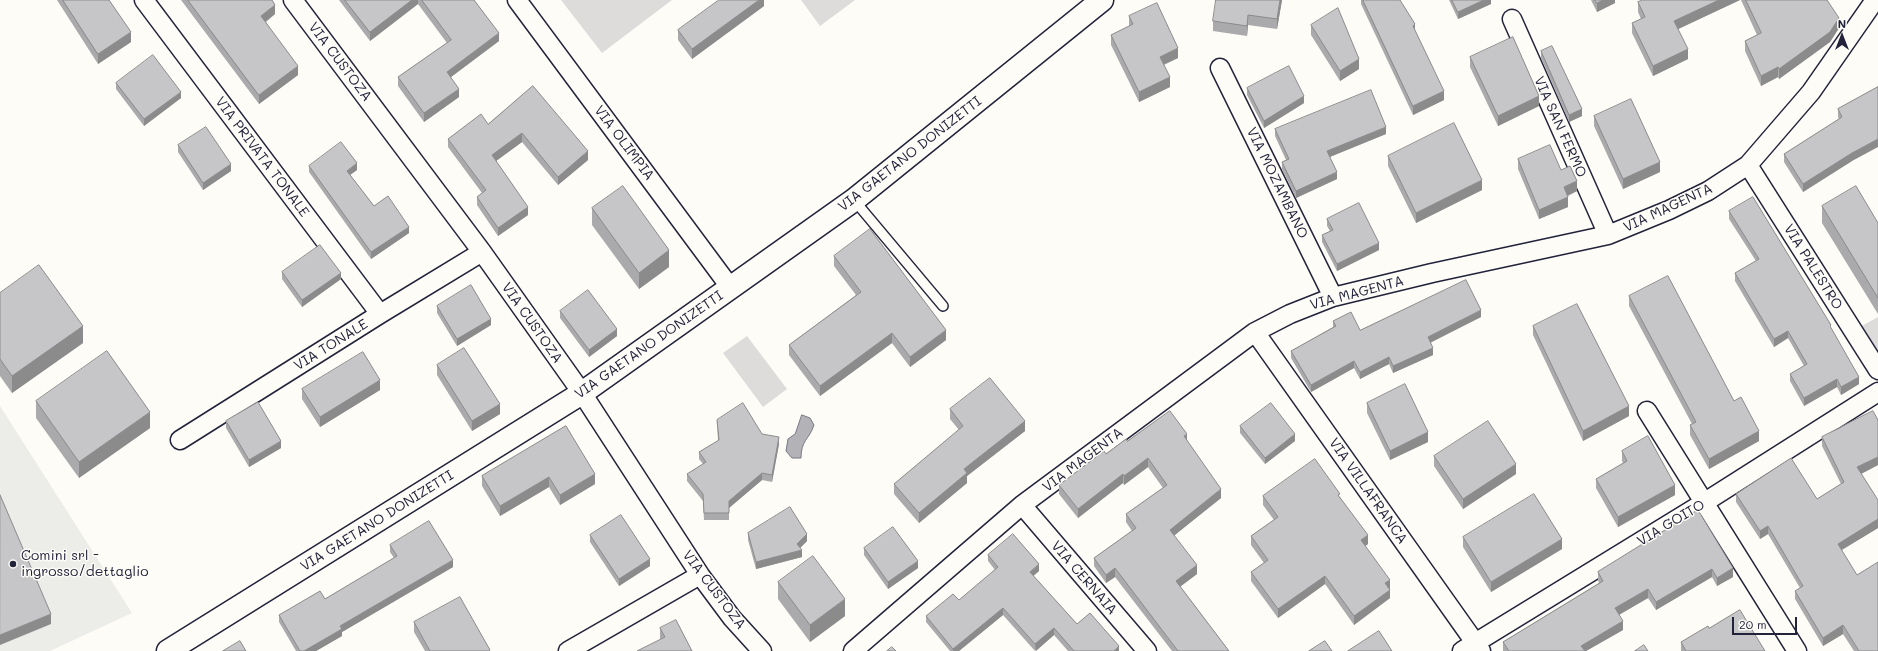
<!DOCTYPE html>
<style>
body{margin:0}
#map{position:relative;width:1878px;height:651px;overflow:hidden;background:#fdfcf7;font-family:Mali,sans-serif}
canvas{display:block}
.north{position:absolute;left:1822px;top:16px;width:40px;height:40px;-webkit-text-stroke:3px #fdfcf7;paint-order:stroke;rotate:0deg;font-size:11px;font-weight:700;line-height:16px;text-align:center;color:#22223b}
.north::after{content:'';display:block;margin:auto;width:14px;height:18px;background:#22223b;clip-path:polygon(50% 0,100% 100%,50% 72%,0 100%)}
.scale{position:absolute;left:1732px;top:617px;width:65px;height:18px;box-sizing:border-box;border:2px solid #22223b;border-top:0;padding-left:5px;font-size:12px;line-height:14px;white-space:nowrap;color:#22223b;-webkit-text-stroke:3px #fdfcf7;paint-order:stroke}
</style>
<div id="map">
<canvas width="1878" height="651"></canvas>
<div class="north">N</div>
<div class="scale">20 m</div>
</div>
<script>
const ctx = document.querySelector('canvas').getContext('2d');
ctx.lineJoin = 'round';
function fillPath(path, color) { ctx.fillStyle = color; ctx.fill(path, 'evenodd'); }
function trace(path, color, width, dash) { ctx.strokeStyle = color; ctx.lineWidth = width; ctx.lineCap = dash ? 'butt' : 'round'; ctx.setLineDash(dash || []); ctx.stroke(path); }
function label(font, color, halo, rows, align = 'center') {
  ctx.font = font + ' Mali,sans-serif'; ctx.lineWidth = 3; ctx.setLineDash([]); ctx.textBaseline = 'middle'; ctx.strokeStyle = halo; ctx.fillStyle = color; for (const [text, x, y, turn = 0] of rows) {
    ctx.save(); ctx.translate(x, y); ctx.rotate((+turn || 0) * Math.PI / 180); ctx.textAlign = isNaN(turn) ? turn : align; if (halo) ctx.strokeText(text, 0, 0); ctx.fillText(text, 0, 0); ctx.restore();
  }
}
fillPath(new Path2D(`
 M0,406l132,207 -82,38h-50z`), '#ecece9');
fillPath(new Path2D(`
 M561,0h111l-70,53z
 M801,0h54l-35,26z
 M1878,317v39l-18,-29z
 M747,336l40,53 -24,18 -40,-54z`), '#dddcdb');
const water = new Path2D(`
 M802,415l8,3 4,7c-5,15 -13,15 -13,33h-9l-6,-7 2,-12 7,-5z`);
fillPath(water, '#b2b2b7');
trace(water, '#787885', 1);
const lane = new Path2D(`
 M854,200l89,106`);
const street = new Path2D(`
 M144,0l236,314
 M293,0l189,252 100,141 118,182 32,43 30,33
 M517,0l213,287
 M1512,19l96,216
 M1220,68l113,229
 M1748,165l130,205
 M1255,332l226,319
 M1647,411l150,240
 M180,440l200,-126 102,-62
 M1022,505l125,146
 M568,651l132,-76
 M853,651l169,-146 233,-173 35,-18 43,-17 99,-24 176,-38 61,-25 39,-19 40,-26 63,-73 64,-92
 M1462,651l243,-149 173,-110`);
const secondary = new Path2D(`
 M168,651l414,-258 272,-193 248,-200`);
trace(lane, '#22223b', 12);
trace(street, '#22223b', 21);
trace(secondary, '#22223b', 25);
trace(lane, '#fdfcf7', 9);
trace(street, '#fdfcf7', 18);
trace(secondary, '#fdfcf7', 22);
fillPath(new Path2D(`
 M57,0h52l22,42 -33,22z
 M181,0h91l3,14 -9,8 32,53 -39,29z
 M339,0h135l25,41 -48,36 8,20 -35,25 -26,-36v-9l49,-34 -29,-39 -48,37z
 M764,0v6l-72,53 -14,-19v-10z
 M1282,0l-5,29 -29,-4 -1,11 -34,-5v-10z
 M1361,0h39l15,31 29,69 -31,15 -52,-111z
 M1449,0h42v4l-33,15z
 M1591,0h24v3l-18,9z
 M1740,0l-62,29 10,30 -35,17 -21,-43v-10l9,-4 -3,-7v-10z
 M1741,0h86l12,28 -9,14 -51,37 -1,-2 -17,9 -16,-35v-10l12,-6z
 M1129,16l49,42 -14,7 6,22 -31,15 -28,-57v-10l18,-9z
 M1311,25l48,44 -19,12 -29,-46z
 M1541,51l41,65 -13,6 -28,-64z
 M1470,57l69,49 -41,20 -28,-59z
 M116,83l65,15 -37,28 -28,-37z
 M533,86l55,74 -30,25 -36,-43 -26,19 32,54 -30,21 -21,-31v-8l5,-4 -34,-46v-8l40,-15z
 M1878,87l-26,74 -49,31 -19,-30v-8l55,-35 -1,-2v-8z
 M1247,88l57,15 -40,25 -17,-33z
 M1594,116l66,56 -37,17 -29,-63z
 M1275,129l111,5 -56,23 7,22 -41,19 -14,-29v-7l4,-2 -11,-24z
 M178,145l53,26 -28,19 -25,-38z
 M1388,156l94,34 -66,33 -28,-57z
 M1518,159l43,11 16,21 -9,5v11l-29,12 -21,-50z
 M309,166l48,4 -7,5 24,31 35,27 -38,26 -62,-87z
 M1822,206l56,17v91l-56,-91z
 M592,208l77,59 -30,22 -47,-64z
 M1729,211l102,117 28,56 -18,11 -4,-8 -33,19 -14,-25v-7l14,-8 -16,-28 -14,9 -39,-66v-8l21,-12 -27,-42z
 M1327,219l52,31 -42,21 -15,-29v-7l8,-4 -3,-5z
 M834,256l112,84 -36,27 -18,-24 -72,53 -31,-41v-10l67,-50 -22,-29z
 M282,272l59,7 -39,28 -20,-28z
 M0,293l83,50 -71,50 -12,-17z
 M1629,296l105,105 25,40 -50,28 -19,-34v-10l2,-1 -63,-118z
 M437,306l54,19 -34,21 -20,-33z
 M560,311l57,25 -28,21 -29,-39z
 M1481,317l-51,25 3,13 -40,18 -4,-9 -29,15 -6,-11 -43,24 -20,-34v-7l42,-24v-6l27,9z
 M1533,326l96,90 -46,25 -50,-106z
 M437,365l63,49 -28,17 -35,-56z
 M302,389l78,1 -60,37 -18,-28z
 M36,401l114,27 -71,50 -43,-60z
 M1367,403l61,39 -38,18 -23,-47z
 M950,409l75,22 -58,45v7l-48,40 -25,-29v-10l65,-54 -9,-11z
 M717,420l45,14 17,10 -7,38 -10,-2 -33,28v12h-25l-1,-19 -16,-20v-7l16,-10 -4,-5v-7l19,-11z
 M1878,420v45l-17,9 17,54 -36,22 36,101h-24l-11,-17 -20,12 -28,-47v-8l5,-3 -32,-54 -8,5 -24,-37v-8l81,5 24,-15 -19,-38v-9z
 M226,421l55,27 -32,19 -23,-39z
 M566,426l29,58 -35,21 -11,-18 -49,29 -18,-30v-10z
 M1240,426l55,15 -30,23 -25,-31z
 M1187,440l34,58 -47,37 23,39 -17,12 49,65h-57l-57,-74 -9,6 -12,-17v-8l38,-27 -6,-9v-8l37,-26 -15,-21 -24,18 -1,-2 -45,35 -19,-24v-9l47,-31 21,-13z
 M1622,451l53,44 -57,32 -22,-39v-9l27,-16 -1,-2z
 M1434,456l82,18 -53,35 -29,-43z
 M1263,496l77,1 28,47 -3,2 25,42v10l-36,27 -29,-41 -47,34 -27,-37v-9l13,-9 -13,-18v-9l23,-16 -11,-15z
 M1698,510l35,67 -16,9 -5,-9 -56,33 -8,-12 -29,17 4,15 -37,21h-83v-9l96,-59 -1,-3v-8z
 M748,533l59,8 -7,7 2,9 -46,12 -8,-29z
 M590,535l60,31 -31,20 -29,-44z
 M1463,537l99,12 -71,43 -28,-45z
 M390,545l63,22 -111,65v4l-26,15h-20l-17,-29v-7l46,-16 69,-41 -4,-6z
 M864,548l54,20 -30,21 -24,-34z
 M988,555l51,16 -6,5 44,48 42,27h-51l-14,-16 -19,16 -32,-36 -44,36h-9l-24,-29v-6l33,-16 36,-30 -7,-9z
 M778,582l67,34 -35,26 -32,-43z
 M414,622l76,29h-65l-11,-19z
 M660,628l32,23 -32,-12z
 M1709,628l56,23h-84v-9z`), '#aaaaac');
fillPath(new Path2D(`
 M412,0h6v4l-48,37v-9z
 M759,0h5v6l-72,53v-10z
 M1280,0h2l-5,29v-10z
 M1484,0h7v4l-33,15v-7z
 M1603,0h12v3l-18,9v-9z
 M1719,0h21l-66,31v-10z
 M275,5v9l-14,11v-9z
 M1248,15v10l-1,11v-10z
 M1839,18v10l-9,14 -51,37v-10z
 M1415,24v9l-2,-7z
 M131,32v10l-33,22v-10z
 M499,33v8l-52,39v-8z
 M1178,48v10l-18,8v-9z
 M1688,49v10l-35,17v-10z
 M1359,59v10l-19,12v-10z
 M298,66v9l-39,29v-9z
 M1778,67v10l-17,9v-10z
 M1170,77v10l-31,15v-10z
 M459,89v8l-35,25v-9z
 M1444,91v9l-31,15v-9z
 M181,92v6l-37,28v-7z
 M1304,96v7l-40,25v-7z
 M1539,96v10l-41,20v-10z
 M1582,109v7l-13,6v-7z
 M1386,127v7l-59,24v-7z
 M522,133v9l-30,22v-9z
 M1878,139v8l-26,14 -49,31v-8l49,-31z
 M588,151v9l-30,25v-8z
 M1660,162v10l-37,17v-10z
 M357,163v7l-10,7v-6z
 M231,164v7l-28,19v-7z
 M1337,172v7l-41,19v-7z
 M1482,180v10l-66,33v-10z
 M1577,181v10l-13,6v-10z
 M1568,197v10l-29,12v-9z
 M528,207v8l-30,21v-8z
 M409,227v6l-38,26v-7z
 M1379,243v7l-42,21v-7z
 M669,250v17l-30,22v-16z
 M341,273v6l-39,28v-7z
 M1481,310v7l-53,27v-7z
 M491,319v6l-34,21v-7z
 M83,326v17l-71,50v-17z
 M617,329v7l-28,21v-7z
 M946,330v10l-36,27v-10z
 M1788,331v7l-14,9v-8z
 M892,333v10l-72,53v-10z
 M1433,348v7l-40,18v-7z
 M1389,357v7l-29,15v-7z
 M1354,361v7l-43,24v-7z
 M1859,377v7l-18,11v-8z
 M1837,379v8l-33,19v-8z
 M380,380v10l-60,37v-10z
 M500,404v10l-28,17v-10z
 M1629,406v10l-46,25v-10z
 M150,412v16l-71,50v-16z
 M1025,421v10l-58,45v7l-48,40v-10l45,-44z
 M1759,431v10l-50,28v-10z
 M1428,432v10l-38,18v-9z
 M1187,434v8l-3,-6z
 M1295,434v7l-30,23v-6z
 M779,437v7l-7,38v-7z
 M281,441v7l-32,19v-7z
 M1878,457v8l-21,11v-9z
 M1148,458v9l-24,18v-9z
 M1516,464v10l-53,35v-10z
 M762,473v7l-33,28v-7z
 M595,474v10l-35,21v-10z
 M1123,474v9l-45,35v-9z
 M549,477v10l-49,29v-10z
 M1675,485v10l-57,32v-10z
 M1221,489v9l-51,41v-9z
 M1878,519v9l-40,24v-8z
 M1768,526v8l-8,5v-8z
 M807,534v7l-10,10v-7z
 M1368,535v9l-7,5v-9z
 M1562,539v10l-71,43v-10z
 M802,550v7l-46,12v-7z
 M650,559v7l-31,20v-7z
 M453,560v7l-111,65v4l-26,15h-12l36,-25z
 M918,561v7l-30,21v-7z
 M1039,564v7l-9,8v-7z
 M1197,565v9l-21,16v-9z
 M1115,568v9l-9,6v-8z
 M1733,568v9l-16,9v-8z
 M1712,569v8l-56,33v-8z
 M1325,576v8l-47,34v-9z
 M1390,580v8l-5,4v-9z
 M1648,589v9l-33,19v-9z
 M1390,590v8l-36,27v-9z
 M845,599v17l-35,26v-17z
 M1003,608v7l-44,36h-6v-2z
 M51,614v10l-51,21v-10z
 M1623,621v9l-37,21h-5v-5z
 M1843,625v9l-20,12v-8z
 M1054,628v7l-18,16 -1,-7z
 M1119,646v5h-5z`), '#8b8b8c');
const building = new Path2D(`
 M63,0h46l22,32 -33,22z
 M188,0h84l3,5 -14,11 37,50 -39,29z
 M345,0h67l-42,32z
 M422,0h52l25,33 -52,39 12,17 -35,24 -26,-36 53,-37z
 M719,0h40l-67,49 -14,-19z
 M1216,0h64l-3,19 -29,-4 -1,11 -34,-5z
 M1363,0h37l15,24 -2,2 31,65 -31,15z
 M1452,0h32l-26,12z
 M1595,0h8l-6,3z
 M1643,0h76l-45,21 14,28 -35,17 -21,-43 13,-6 -7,-15z
 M1746,0h81l12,18 -9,14 -51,37 -1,-2 -17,9 -16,-35 16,-8z
 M1157,3l21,45 -18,9 10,20 -31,15 -28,-57 22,-11 -4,-8z
 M1338,8l21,51 -19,12 -29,-46z
 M1513,37l26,59 -41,20 -28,-59z
 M1552,46l30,63 -13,6 -28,-64z
 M153,55l28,37 -37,27 -28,-36z
 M1289,66l15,30 -40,25 -17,-33z
 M533,86l55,65 -30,26 -36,-44 -30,22 36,52 -30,21 -21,-31 9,-7 -38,-51 33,-25 7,10z
 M1878,87v52l-26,14 -49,31 -19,-30 58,-37 -4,-8z
 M1371,90l15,37 -59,24 10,21 -41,19 -14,-29 7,-3 -14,-30z
 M1631,99l29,63 -37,17 -29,-63z
 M1454,123l28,57 -66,33 -28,-57z
 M206,127l25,37 -28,19 -25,-38z
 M341,142l16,21 -10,8 27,35 14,-10 21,31 -38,25 -62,-86z
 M1550,145l11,25 9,-4 7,15 -13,6 4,10 -29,13 -21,-51z
 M623,186l46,64 -30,23 -47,-65z
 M1856,186l22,37v75l-56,-92z
 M1753,197l78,128 -1,1 29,51 -18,10 -4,-8 -33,19 -14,-24 17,-10 -19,-33 -14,8 -39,-66 24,-14 -30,-48z
 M1359,203l20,40 -42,21 -15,-29 11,-5 -6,-11z
 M870,229l76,101 -36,27 -18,-24 -72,53 -31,-41 72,-53 -27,-36z
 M320,245l21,28 -39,27 -20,-28z
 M39,265l44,61 -71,50 -12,-17v-66z
 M1668,276l66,125 7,-4 18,34 -50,28 -19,-34 6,-3 -67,-126z
 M1466,280l15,30 -53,27 5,11 -40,18 -4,-9 -29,15 -6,-11 -43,24 -20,-34 45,-25 -3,-5 18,-9 9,18z
 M471,285l20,34 -34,20 -20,-33z
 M588,290l29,39 -28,21 -29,-39z
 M1577,304l52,102 -46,25 -50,-105z
 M464,348l36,56 -28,17 -35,-56z
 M107,351l43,61 -71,50 -43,-61z
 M363,352l17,28 -60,37 -18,-28z
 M990,378l35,43 -61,48 3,4 -48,40 -25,-29 69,-58 -13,-17z
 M1405,384l23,48 -38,19 -23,-48z
 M258,402l23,39 -32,19 -23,-39z
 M743,403l19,31 17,3 -7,38 -10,-2 -33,28v12h-25l-1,-19 -16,-20 19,-12 -7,-10 20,-12 -2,-20z
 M1271,403l24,31 -30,24 -25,-32z
 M1170,411l17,23 -3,2 37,53 -51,41 27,35 -21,16 53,70h-51l-63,-83 -9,7 -12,-17 42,-30 -10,-14 41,-29 -19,-27 -24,18 -1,-2 -45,35 -19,-24 45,-34 2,3 20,-15 1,2z
 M1873,411l5,9v37l-21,10 21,33v19l-40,25 19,31 21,-13v89h-19l-16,-26 -20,13 -28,-47 8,-5 -35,-60 -8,5 -24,-37 55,-36 26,41 27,-17 -22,-45z
 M1488,421l28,43 -53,35 -29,-43z
 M566,426l29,48 -35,21 -11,-18 -49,29 -18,-30z
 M1648,436l27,49 -57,32 -22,-38 31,-18 -5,-10z
 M1315,459l25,35 -2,1 30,40 -7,5 29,40 -5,3 5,7 -36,26 -29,-40 -47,33 -27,-37 17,-12 -17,-24 27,-19 -15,-21z
 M1534,494l28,45 -71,43 -28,-45z
 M0,495l51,119 -51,21z
 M790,507l17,27 -10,10 5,6 -46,12 -8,-29z
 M1698,510l35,58 -16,10 -5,-9 -56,33 -8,-13 -33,19 8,13 -42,25 4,5h-76l-6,-9 100,-61 -5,-9z
 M621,515l29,44 -31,20 -29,-44z
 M429,521l24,39 -113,66 2,3 -38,22h-4l-21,-36 41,-24 5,8 72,-43 -7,-11z
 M893,527l25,34 -30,21 -24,-34z
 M1013,534l26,30 -9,8 47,52 13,-11 29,33 -5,5h-40l-20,-23 -19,16 -32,-36 -50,41 -27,-33 27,-22 6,6 39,-33 -10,-12z
 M813,556l32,43 -35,26 -32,-43z
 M460,597l30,53 -1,1h-59l-16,-29z
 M1740,610l25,41h-79l-5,-9 27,-16 1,2z
 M676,620l16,31h-55l28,-14 -5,-9z
 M1379,631l13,20h-44z
 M240,641l6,10h-23z
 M1325,641l7,10h-23z
 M1644,645l4,6h-13z
 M892,647l4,4h-9z`);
fillPath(building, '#c6c6c8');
trace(building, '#8b8b8c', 1);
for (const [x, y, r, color] of [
 [13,564,4,"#22223b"]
]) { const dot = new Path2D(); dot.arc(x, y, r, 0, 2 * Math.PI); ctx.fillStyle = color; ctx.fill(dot); trace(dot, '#fdfcf7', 1.5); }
label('14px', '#22223b', '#fdfcf7', [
 ["VIA CUSTOZA",340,62,53],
 ["VIA SAN FERMO",1560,127,66],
 ["VIA OLIMPIA",624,143,53],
 ["VIA GAETANO DONIZETTI",910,154,-38],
 ["VIA PRIVATA TONALE",262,157,53],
 ["VIA MOZAMBANO",1277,183,64],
 ["VIA MAGENTA",1668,208,-25],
 ["VIA PALESTRO",1813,267,58],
 ["VIA MAGENTA",1357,293,-15],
 ["VIA CUSTOZA",532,323,55],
 ["VIA TONALE",331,345,-32],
 ["VIA GAETANO DONIZETTI",649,345,-35],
 ["VIA MAGENTA",1083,460,-37],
 ["VIA VILLAFRANCA",1368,491,55],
 ["VIA GAETANO DONIZETTI",377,521,-32],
 ["VIA GOITO",1671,523,-31],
 ["VIA CERNAIA",1084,578,49],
 ["VIA CUSTOZA",714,590,53]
]);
label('14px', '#22223b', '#fdfcf7', [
 ["Comini srl -",21,556],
 ["ingrosso/dettaglio",21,572]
], 'left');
</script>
